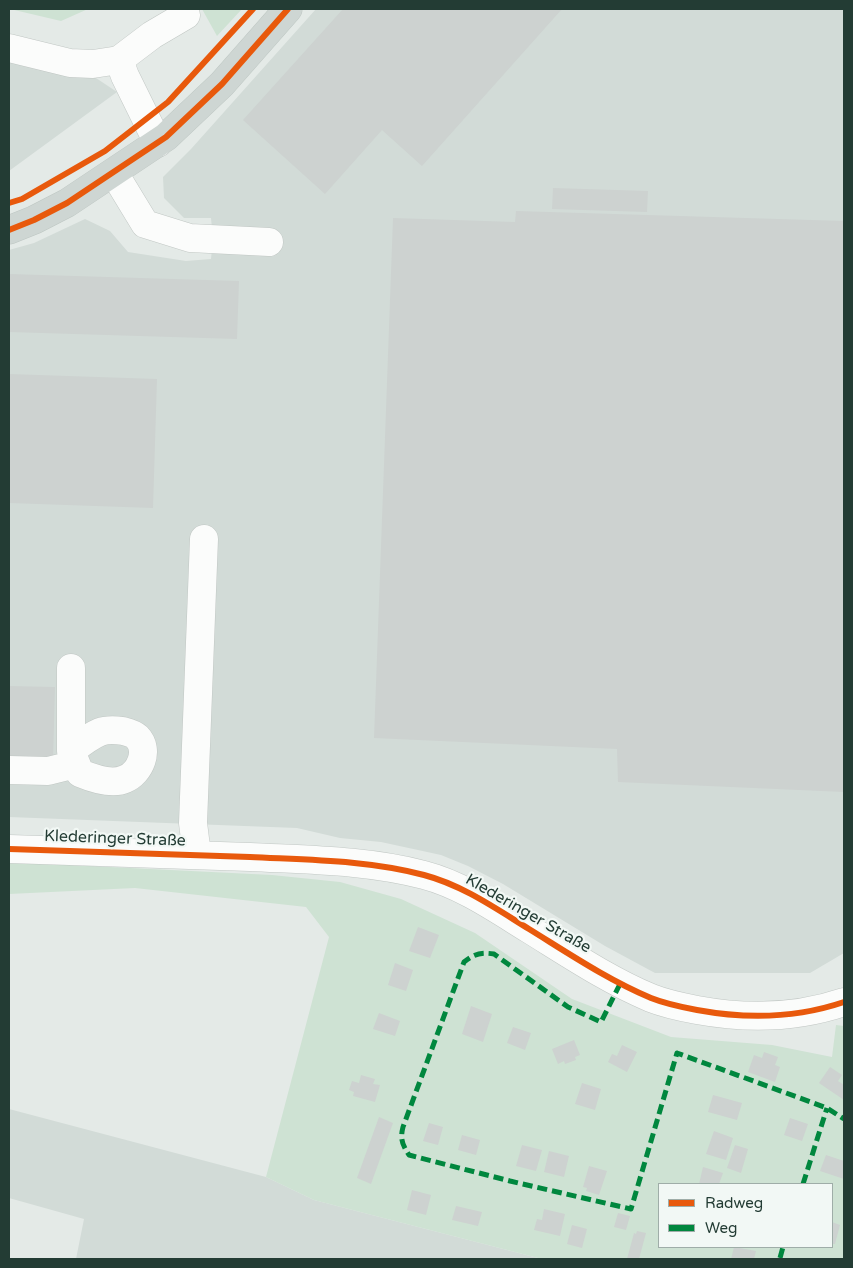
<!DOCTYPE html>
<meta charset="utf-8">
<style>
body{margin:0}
#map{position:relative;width:853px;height:1268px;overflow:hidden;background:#e4eae7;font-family:"Varela Round",sans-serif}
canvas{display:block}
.frame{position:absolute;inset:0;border:10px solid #233c34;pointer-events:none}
.legend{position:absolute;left:658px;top:1183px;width:175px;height:65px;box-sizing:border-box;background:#f2f8f5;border:1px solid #9fada8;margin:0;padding:6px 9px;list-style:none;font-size:15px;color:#233c34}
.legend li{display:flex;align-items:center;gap:10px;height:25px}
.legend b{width:25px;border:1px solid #9fada8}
</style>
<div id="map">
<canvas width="853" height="1268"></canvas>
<div class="frame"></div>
<ul class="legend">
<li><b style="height:6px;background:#e8590c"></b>Radweg</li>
<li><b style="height:6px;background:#00873e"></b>Weg</li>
</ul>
</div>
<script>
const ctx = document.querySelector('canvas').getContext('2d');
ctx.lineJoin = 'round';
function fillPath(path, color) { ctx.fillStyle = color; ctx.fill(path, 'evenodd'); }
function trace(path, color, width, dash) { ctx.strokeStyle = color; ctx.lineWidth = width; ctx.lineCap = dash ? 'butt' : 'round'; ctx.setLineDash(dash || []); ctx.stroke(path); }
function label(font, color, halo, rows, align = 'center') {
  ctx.font = font + ' "Varela Round",sans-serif'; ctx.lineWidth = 4.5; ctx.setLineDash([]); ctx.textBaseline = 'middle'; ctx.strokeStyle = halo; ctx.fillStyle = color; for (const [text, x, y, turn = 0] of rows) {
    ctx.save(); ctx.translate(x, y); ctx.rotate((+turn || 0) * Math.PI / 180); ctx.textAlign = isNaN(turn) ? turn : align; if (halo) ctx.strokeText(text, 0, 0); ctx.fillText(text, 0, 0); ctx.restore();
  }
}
fillPath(new Path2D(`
 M316,9h528v944l-34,20h-155l-50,-27 -102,-62 -35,-18 -27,-11 -60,-13 -41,-4 -43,-10 -288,-11v-567l25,-7 51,-24 25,12 18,21 58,9 25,-2 2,-20 -2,-21h-27l-20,-20 -1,-21 28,-28z
 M9,40l81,34 27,18 -108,79z
 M9,1109l257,68 48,23 228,59h-466l8,-40 -75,-21z`), '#d2dbd7');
fillPath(new Path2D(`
 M10,9h78l-27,12z
 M202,9h40l-25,27z
 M9,862l263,13 68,7 61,17 74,34 97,66 99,38 101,8 60,12 4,-32 8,1v233h-302l-228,-59 -48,-23 63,-240 -23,-30 -171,-19 -126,6zM659,1184h173v63h-173z`), '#cee2d3');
fillPath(new Path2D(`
 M343,9h219l-140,157 -40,-36 -57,64 -82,-74z
 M553,188l95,3 -1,21 -95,-3z
 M516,211l328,10v571l-226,-10 -1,-33 -243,-11 19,-520 122,4z
 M9,274l230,7 -2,58 -228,-7z
 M9,374l148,5 -4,129 -144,-5z
 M9,686l46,1 -2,73 -44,-2z
 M418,927l21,8 -9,23 -21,-7z
 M395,963l18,7 -7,21 -18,-6z
 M471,1006l21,8 -9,28 -21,-8z
 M379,1013l21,8 -5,15 -22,-7z
 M513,1027l18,6 -6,17 -18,-7z
 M574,1040l6,15 -5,2 1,3 -11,4 -1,-3 -6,3 -6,-15z
 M622,1045l15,7 -10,20 -19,-10 4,-8 5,2z
 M764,1052l14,5 -3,8 5,2 -5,15 -27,-10 6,-17 8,3z
 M830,1067l12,8 -4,6 6,4v15l-25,-17z
 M361,1075l14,4 -2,5 7,1 -5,17 -22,-6 1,-4 -5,-2 3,-9 7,2z
 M582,1083l19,6 -6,21 -20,-6z
 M713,1095l29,8 -5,17 -29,-8z
 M379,1117l14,6 -22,61 -14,-6z
 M790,1118l18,6 -6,17 -18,-6z
 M429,1123l14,4 -5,18 -15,-4z
 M714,1131l19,7 -7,22 -20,-6z
 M462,1135l18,5 -4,15 -18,-5z
 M522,1145l20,5 -6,21 -20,-5z
 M735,1145l13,4 -7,24 -14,-5z
 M549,1151l20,5 -5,21 -20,-5z
 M826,1155l18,6v18l-24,-8z
 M589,1166l18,5 -8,24 -13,-4 1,-3 -4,-1z
 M703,1167l20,6 -4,11h-20z
 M412,1190l19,5 -5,20 -19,-5z
 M456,1206l26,6 -4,14 -26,-6z
 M544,1209l21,5 -5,22 -26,-6 3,-11 5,1z
 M618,1213l12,3 -4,14 -12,-3z
 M832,1222l8,3 -5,19h-3z
 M572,1225l15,4 -5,19 -15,-4z
 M637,1231l9,2 -7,26h-12l7,-26 2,1z
 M734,1247l22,4 -2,8h-23z`), '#cdd2d0');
const minor = new Path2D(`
 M9,48l61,15 23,1 26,-4 6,16 33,67
 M119,60l33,-25 34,-20
 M114,173l31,51 45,14 79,4
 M71,751c9,-7 19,-15 29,-19 8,-3 16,-2 23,-1 4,1 11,3 14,6 13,13 3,36 -12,42 -13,6 -33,-1 -45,-6l-9,-22v-83
 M9,770l39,1 28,-7
 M9,849c80,3 160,5 241,8 58,3 117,3 174,18 38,10 71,33 105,54 39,24 79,51 122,69 15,6 30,9 46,12 49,9 100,8 147,-8
 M197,855l-4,-32 11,-284`);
const major = new Path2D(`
 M9,230l25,-10 33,-17 99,-66 56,-53 66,-75`);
trace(minor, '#c1c7c4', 29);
trace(major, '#bdc6c2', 29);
trace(minor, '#fbfcfb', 28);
trace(major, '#ced6d3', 28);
trace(new Path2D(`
 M620,984l-19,38 -33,-15 -74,-53c-13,-2 -20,0 -30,8l-61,165c-3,12 -1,17 6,28l101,26 121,28 46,-156 150,55 17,11
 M803,1184l24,-76
 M780,1258l3,-11`), '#00873e', 5, [10, 5]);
trace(new Path2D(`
 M9,203l13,-4 83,-48 63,-49 85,-93
 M9,230l25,-10 33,-17 99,-66 56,-53 66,-75
 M9,849c80,3 160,5 241,8 58,3 117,3 174,18 38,10 71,33 105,54 39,24 79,51 122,69 15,6 30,9 46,12 49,9 100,8 147,-8`), '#e8590c', 6);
label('16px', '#233c34', '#f2f8f5', [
 ["Klederinger Straße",115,839,2],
 ["Klederinger Straße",528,914,30]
]);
</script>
